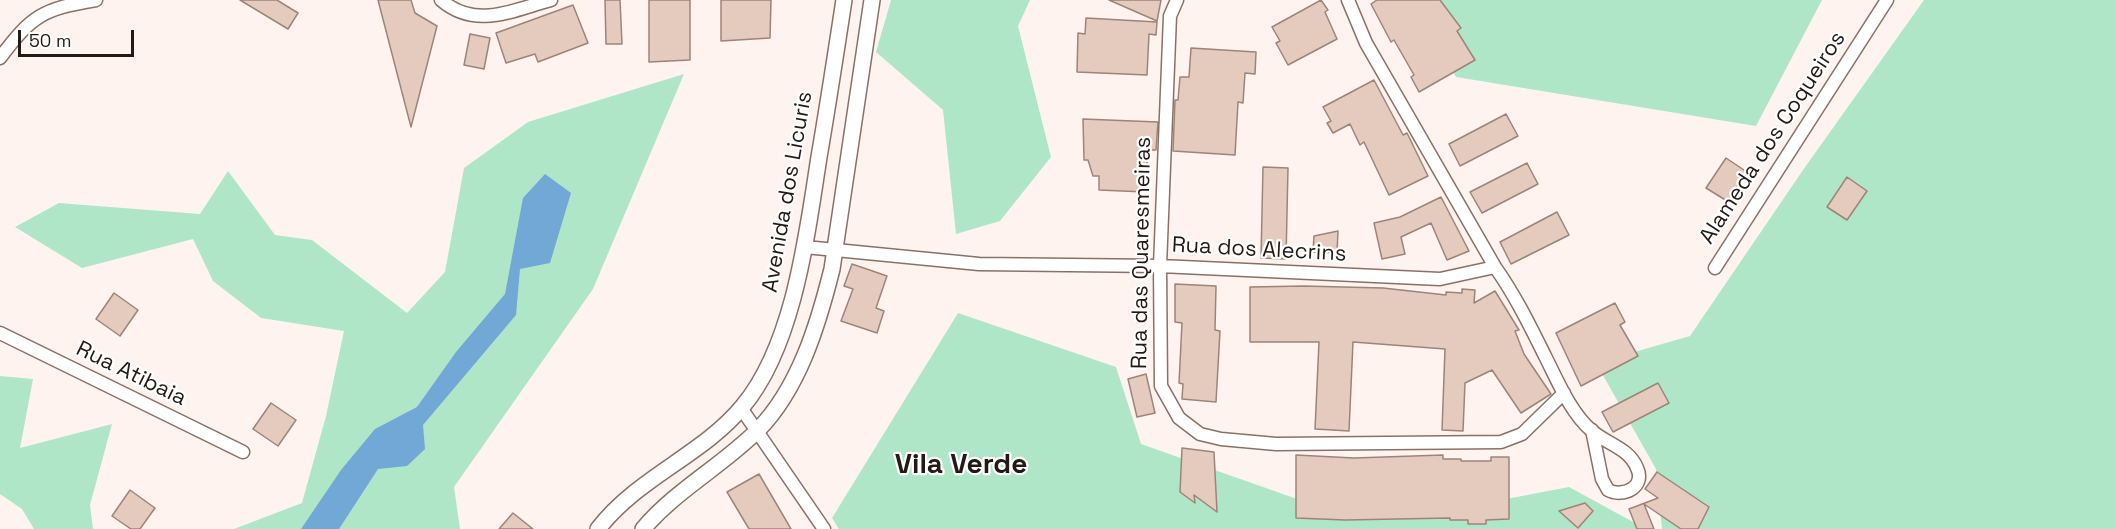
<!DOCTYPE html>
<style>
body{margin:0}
#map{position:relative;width:2116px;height:529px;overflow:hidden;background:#fef3ee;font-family:"Space Grotesk",sans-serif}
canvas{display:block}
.scale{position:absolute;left:18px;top:30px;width:116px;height:27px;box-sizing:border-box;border:3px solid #231915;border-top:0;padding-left:8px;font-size:18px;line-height:21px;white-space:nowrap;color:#231915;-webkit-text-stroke:4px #fff;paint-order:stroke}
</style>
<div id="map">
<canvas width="2116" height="529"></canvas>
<div class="scale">50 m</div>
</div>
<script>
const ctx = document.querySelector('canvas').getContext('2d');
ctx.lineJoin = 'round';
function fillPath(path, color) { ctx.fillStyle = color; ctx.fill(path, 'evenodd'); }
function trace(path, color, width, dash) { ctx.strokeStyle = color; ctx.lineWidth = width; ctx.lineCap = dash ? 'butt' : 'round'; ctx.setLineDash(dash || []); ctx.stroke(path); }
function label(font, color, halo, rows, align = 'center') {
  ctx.font = font + ' "Space Grotesk",sans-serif'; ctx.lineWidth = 4.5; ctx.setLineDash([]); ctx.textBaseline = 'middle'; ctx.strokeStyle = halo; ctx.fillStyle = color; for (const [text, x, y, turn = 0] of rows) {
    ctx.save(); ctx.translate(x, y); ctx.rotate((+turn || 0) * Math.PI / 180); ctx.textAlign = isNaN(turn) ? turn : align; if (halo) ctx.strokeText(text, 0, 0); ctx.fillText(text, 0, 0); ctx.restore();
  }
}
fillPath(new Path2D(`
 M891,0h139l-12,26 33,131 -51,64 -44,13 -13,-124 -67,-58z
 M1417,0h405l-66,126 -300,-49z
 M1924,0h192v529h-454l-6,-60 -60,-106 94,-27 113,-166z
 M684,74l-91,215 -139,198 6,42h-226l68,-26 24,-87 18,-85 -83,-13 -48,-37 -20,-42 -111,29 -67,-41 44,-24 141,11 28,-43 47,64 37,5 95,73 38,-41 19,-104 64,-46z
 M958,313l158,54 25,77 193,68 120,-3 115,-22 77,42h-807l-7,-11z
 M0,376l33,3 -13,69 92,-24 -22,81 3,24h-59l-12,-20 -22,-15z`), '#afe6c8');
fillPath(new Path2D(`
 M545,174l26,19 -21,70 -30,6 -4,46 -93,110 2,24 -18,17 -29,3 -39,60h-38l40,-59 34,-41 42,-22 39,-55 49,-58 18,-96z`), '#72a8d6');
const building = new Path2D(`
 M240,0h37l21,13 -10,16z
 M378,0h33l4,13 22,13 -26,101z
 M605,0h15l2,44h-16z
 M649,0h41v60l-41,2z
 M721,0h50l-1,38 -49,3z
 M1109,0h52l-4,21z
 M1321,0l7,10 -3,2 12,27 -49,26 -12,-22 4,-2 -8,-14z
 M1377,0h63l21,28 -4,3 18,29 -56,32 -8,-15 3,-2 -20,-35 -3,2 -20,-38z
 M573,5l15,38 -50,19 -3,-8 -29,9 -10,-30z
 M1086,18l71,4 -1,13 -7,-1 -2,41 -70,-3 1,-39 7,1z
 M470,34l20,4 -6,31 -20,-4z
 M1191,48l65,4 -1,22 -10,-1 -2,30 -5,-1 -3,53 -62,-4 2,-51h3l2,-23h9z
 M1374,80l29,55 4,-2 21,43 -39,19 -25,-53 -4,3 -10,-21 -17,9 -6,-10 4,-2 -8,-14z
 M1506,114l12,22 -58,30 -11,-22z
 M1083,119l75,3 -2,28h-8l-3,42 -46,-2v-14h-6l-5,-16h-4z
 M1726,158l21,14 -20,29 -21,-13z
 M1527,163l11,21 -56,29 -12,-21z
 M1263,167l25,1 -2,91 -25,-1z
 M1847,177l20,14 -20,29 -20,-13z
 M1441,197l28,54 -22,9 -16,-37 -30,14 4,17 -23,5 -8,-36 26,-6z
 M1557,212l12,23 -58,29 -11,-22z
 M1338,231l-1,22 -24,-1 1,-16z
 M852,264l35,12 -11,32 8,3 -7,22 -36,-12 12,-32 -9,-3z
 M1175,284l41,2 -1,44 5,1 -4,71 -34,-3 1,-15 -4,-1 3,-60 -7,-1z
 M1303,286l80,2 63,7v-3l16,1v-4l13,1 -1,13 21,-12 24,39 -4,1 9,23 27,40 -30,19 -29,-43 -27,13 -2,48 -21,-1 3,-81 -92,-7 -4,89 -34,-2 4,-87h-69v-55z
 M114,293l24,17 -18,26 -24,-17z
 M1615,303l10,19 -5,3 18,31 -57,30 -25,-53z
 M1146,374l9,39 -18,4 -9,-38z
 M1658,383l11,20 -56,29 -11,-20z
 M271,403l25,17 -18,26 -25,-17z
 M1182,448l32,4 3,60 -23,-17 1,8 -15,-11z
 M1296,455l58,3 89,-3v4h18v2h30v-4h18v62l-23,1v4h-18v-4h-18v-2l-105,2 -49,-2z
 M1657,472l52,35 -11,22h-17l-37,-25 10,25h-17l-8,-20 29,-11 -13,-9z
 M759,474l32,55h-42l-22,-37z
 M130,490l25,18 -15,21h-9l-19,-13z
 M1585,503l8,8 -15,17 -19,-17z
 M513,513l20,16h-34z`);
fillPath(building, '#e5cabe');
trace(building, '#9d8479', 1.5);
const minor = new Path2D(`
 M441,0c35,30 72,10 110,0
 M1177,0l-7,16 -10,250 1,120 18,32 21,16 21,5 55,5 225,-2 21,-8 42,-41
 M1348,0l18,43 129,224c20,28 35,59 51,91 12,24 25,55 46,73 15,13 37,17 45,37 9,19 -14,30 -29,22l-6,-11 -10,-49
 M0,58c32,-43 43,-49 96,-58
 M805,247l174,17 181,2 280,13 55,-12
 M1715,268l172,-268
 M0,333l243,119
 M741,408l83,121`);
const tertiary = new Path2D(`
 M598,529c40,-52 105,-74 145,-123 51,-61 64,-172 76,-249 9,-52 17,-105 25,-157
 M643,529c33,-39 79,-63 115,-99 41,-42 60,-105 74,-161l40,-269`);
trace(minor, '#8a7166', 15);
trace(tertiary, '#8a7166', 18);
trace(minor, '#fff', 12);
trace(tertiary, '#fff', 15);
label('22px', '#231915', '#fff', [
 ["Alameda dos Coqueiros",1773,138,-57],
 ["Avenida dos Licuris",788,192,-80],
 ["Rua dos Alecrins",1259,250,3],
 ["Rua das Quaresmeiras",1142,253,-89],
 ["Rua Atibaia",131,374,26]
]);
label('bold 28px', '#231915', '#fff', [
 ["Vila Verde",961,465]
]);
</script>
